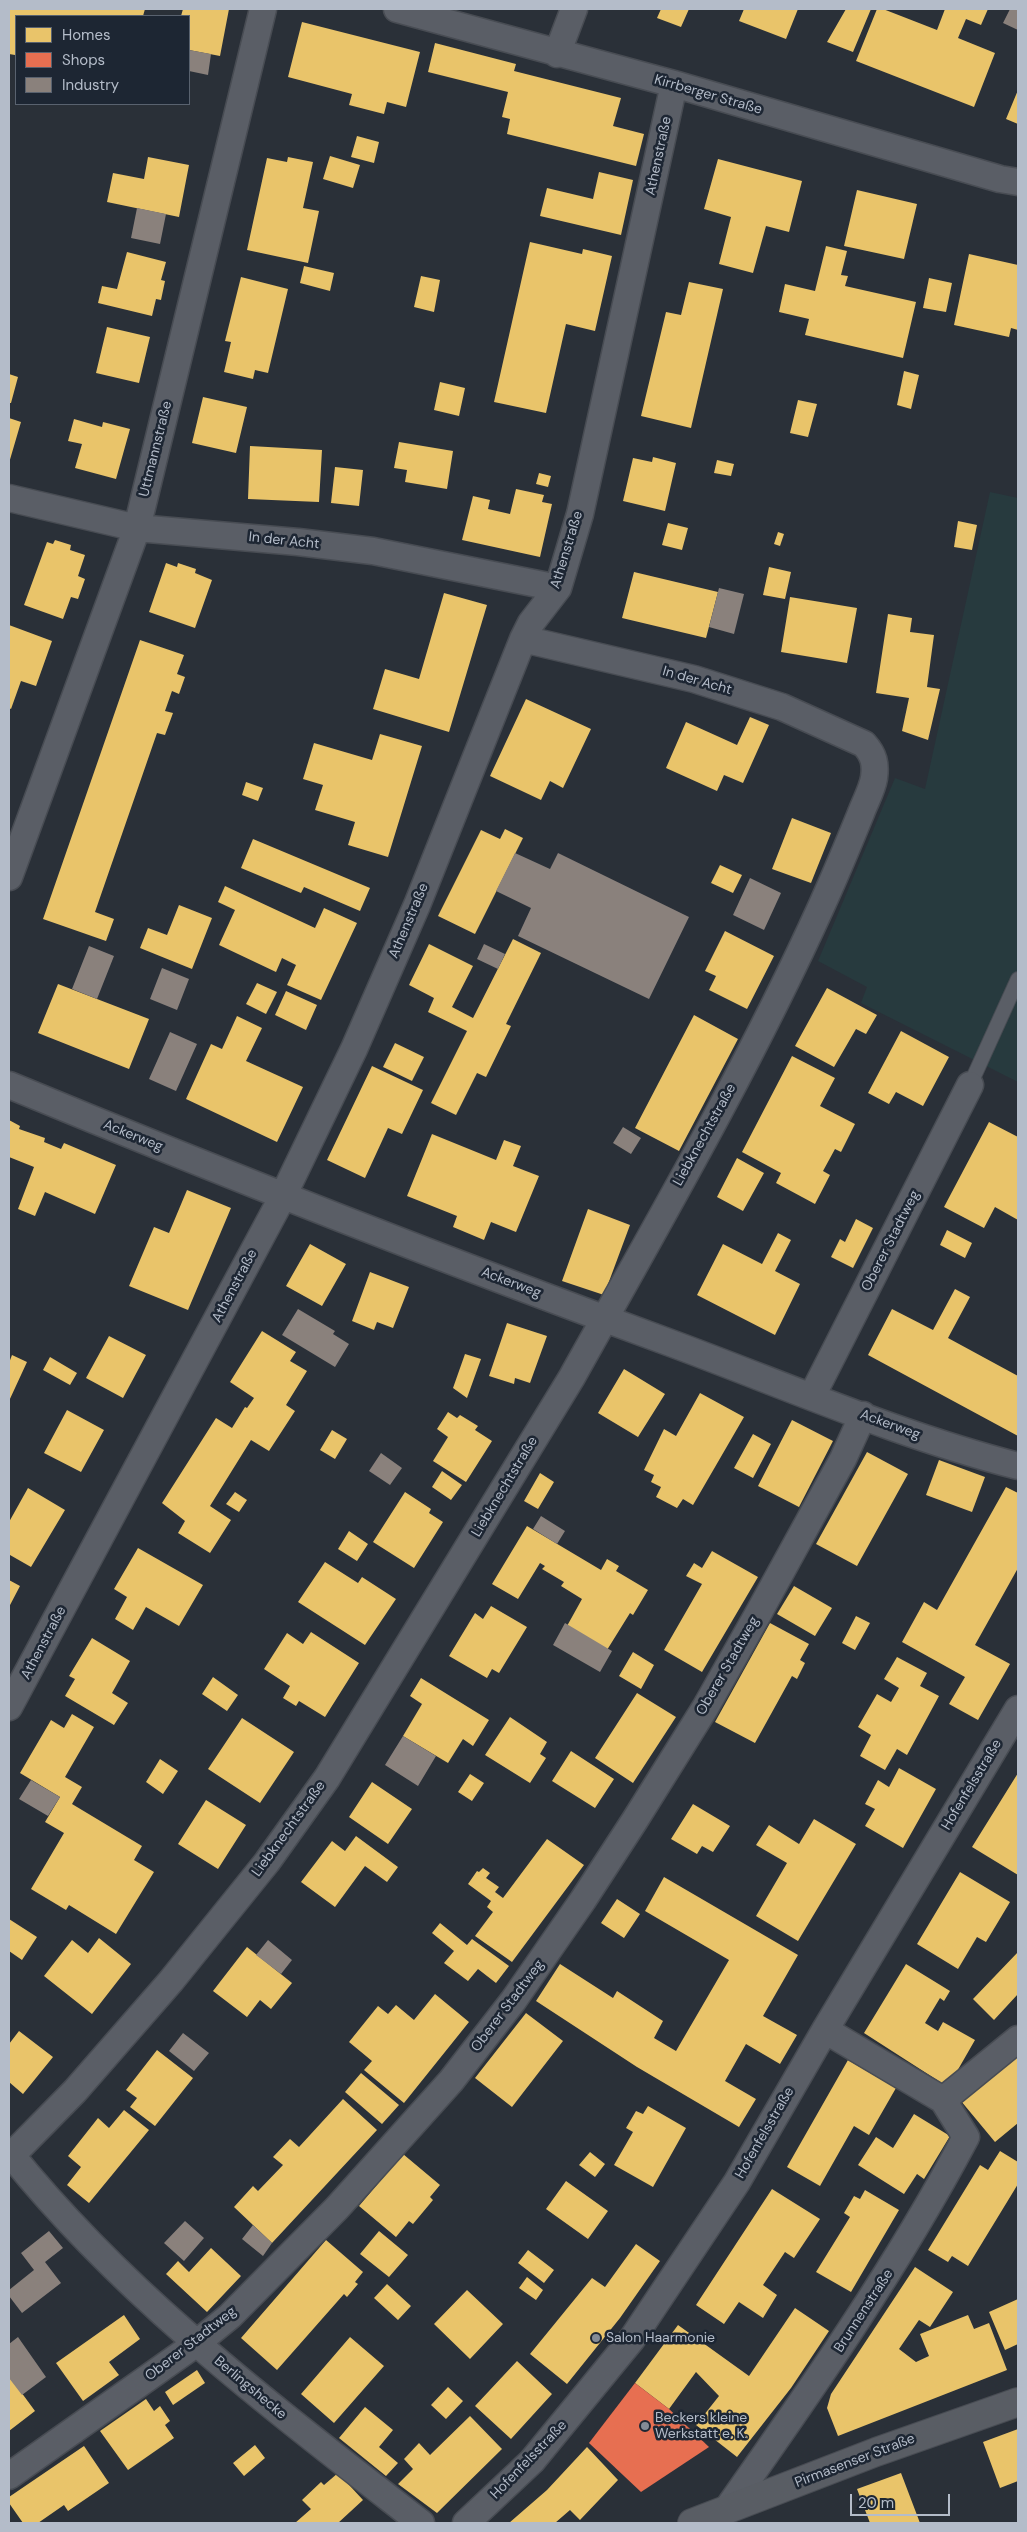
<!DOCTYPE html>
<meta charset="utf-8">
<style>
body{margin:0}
#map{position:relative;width:1027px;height:2532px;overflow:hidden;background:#2a3038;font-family:"DM Sans",sans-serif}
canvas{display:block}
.frame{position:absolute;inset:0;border:10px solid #b4bcc9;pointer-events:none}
.legend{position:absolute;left:15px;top:15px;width:175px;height:90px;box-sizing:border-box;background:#1d2633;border:1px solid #59626f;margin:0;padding:6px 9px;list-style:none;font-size:15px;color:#b4bcc9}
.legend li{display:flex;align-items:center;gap:10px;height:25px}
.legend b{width:25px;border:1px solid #59626f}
.scale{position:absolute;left:850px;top:2494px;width:100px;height:22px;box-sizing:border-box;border:2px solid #b4bcc9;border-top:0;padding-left:6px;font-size:15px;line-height:18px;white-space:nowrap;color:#b4bcc9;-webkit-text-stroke:4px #1d2633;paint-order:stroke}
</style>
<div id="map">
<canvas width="1027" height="2532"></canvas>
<div class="frame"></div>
<ul class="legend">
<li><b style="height:14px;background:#e9c46a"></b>Homes</li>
<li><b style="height:14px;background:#e76f51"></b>Shops</li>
<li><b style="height:14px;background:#8a817c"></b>Industry</li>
</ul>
<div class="scale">20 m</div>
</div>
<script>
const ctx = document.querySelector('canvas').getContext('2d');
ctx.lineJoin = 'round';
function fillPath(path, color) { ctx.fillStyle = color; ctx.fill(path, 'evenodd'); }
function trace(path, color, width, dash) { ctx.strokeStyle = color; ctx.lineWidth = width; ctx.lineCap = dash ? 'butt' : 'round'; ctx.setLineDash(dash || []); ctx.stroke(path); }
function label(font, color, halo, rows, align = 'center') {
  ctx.font = font + ' "DM Sans",sans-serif'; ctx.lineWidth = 5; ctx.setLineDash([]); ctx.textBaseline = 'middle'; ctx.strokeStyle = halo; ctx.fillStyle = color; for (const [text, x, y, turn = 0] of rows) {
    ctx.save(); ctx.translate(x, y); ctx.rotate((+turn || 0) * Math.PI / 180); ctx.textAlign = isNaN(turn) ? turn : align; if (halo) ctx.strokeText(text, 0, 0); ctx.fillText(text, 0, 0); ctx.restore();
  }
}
fillPath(new Path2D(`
 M990,492l28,6v584l-157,-79 6,-16 -49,-26 77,-183 30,11z`), '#273a3e');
fillPath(new Path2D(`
 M9,9h136l-2,7h-127l-1,39 -6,-1z
 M183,9h46l-9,47 -31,-6v-34h-8z
 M661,9h28l-8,18 -24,-9z
 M744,9h54l-12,30 -47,-18z
 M846,9h25l-18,43 -26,-10z
 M877,9h6l54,21 8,-21h43l-7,16 -15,-6 -8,19 37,15 -21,54 -118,-46z
 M302,22l118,30 -14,55 -19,-5 -3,12 -35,-9 3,-11 -64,-17z
 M435,43l81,21 -2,7 107,27 -8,28 31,8 -8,32 -129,-32 3,-15 -8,-2 6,-25 -80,-20z
 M1018,90v34l-12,-5z
 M357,136l22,6 -5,21 -23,-6z
 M330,156l30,9 -7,23 -30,-9z
 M148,157l41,8 -10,52 -72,-15 6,-29 31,6z
 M288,157l25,5 -10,46 16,3 -11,52 -61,-13 20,-92 20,4z
 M718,159l84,22 -13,51 -23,-6 -13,47 -34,-9 12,-47 -27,-8z
 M599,172l34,8 -12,55 -81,-19 7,-28 46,11z
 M857,190l60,14 -13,55 -60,-13z
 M530,242l52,12 1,-5 29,7 -17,75 -29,-7 -20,89 -52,-11z
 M826,246l21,5 -6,24 7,1 -3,10 71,16 -13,56 -98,-23 4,-16 -30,-7 6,-28 30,7z
 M127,252l39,10 -5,18 4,1 -4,19 -5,-1 -4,17 -54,-13 4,-17 15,3z
 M969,254l49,11v65l-7,-2 -2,9 -55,-12z
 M304,266l30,7 -4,18 -30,-8z
 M421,276l19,4 -6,32 -20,-5z
 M241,277l47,12 -20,84 -13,-3 -2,9 -29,-7 7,-30 -6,-1z
 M929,278l23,5 -6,29 -23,-4z
 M689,282l34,7 -32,139 -50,-12 25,-104 15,3z
 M107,327l43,10 -11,46 -43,-10z
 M904,371l15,4 -8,34 -14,-4z
 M9,374l9,3 -7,26h-2z
 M440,382l25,6 -6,28 -25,-6z
 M203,397l44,10 -11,46 -44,-10z
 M798,400l19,4 -9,33 -18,-4z
 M9,418l12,4 -12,41z
 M74,419l28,8 1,-5 27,7 -14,50 -41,-11 7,-24 -14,-3z
 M399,442l54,9 -6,38 -42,-7 2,-12 -13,-2z
 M250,446l72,4 -3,52 -71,-3z
 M653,457l23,6 -11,48 -42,-10 10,-43 19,4z
 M717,460l17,4 -3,12 -17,-3z
 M335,467l28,3 -4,36 -28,-3z
 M539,473l12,3 -3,11 -12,-3z
 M516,489l28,6 -2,7 10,2 -12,53 -78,-17 11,-44 17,4 -2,9 22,5z
 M958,521l19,4 -5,25 -18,-3z
 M668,523l20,5 -6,22 -20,-5z
 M778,532l6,2 -4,12 -6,-2z
 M55,540l16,5 -1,5 15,5 -7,21 7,3 -7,20 -7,-2 -8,22 -39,-14 23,-63 6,2z
 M166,563l11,4 1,-4 18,6 -1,4 17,7 -17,48 -46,-16z
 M769,567l22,5 -6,27 -22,-4z
 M634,572l84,20 -12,46 -84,-20z
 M444,593l43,12 -38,127 -76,-23 12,-40 34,10z
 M790,597l67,11 -10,55 -66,-11z
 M888,614l24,4 -2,14 24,3 -7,52 13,2 -12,51 -26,-9 7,-33 -33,-5z
 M9,625l43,16 -16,45 -15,-5 -10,28 -2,-1z
 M140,640l44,15 -7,19 8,3 -6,17 -7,-3 -7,20 8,2 -8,22 -8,-2 -62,179 19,7 -8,22 -63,-22z
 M526,699l65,30 -28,59 -13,-7 -9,19 -51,-24z
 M750,717l19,8 -26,58 -19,-8 -7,16 -51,-23 20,-46 51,23z
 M380,734l42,12 -34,111 -40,-12 7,-23 -40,-12 8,-25 -20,-6 11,-36 58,17z
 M246,782l17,6 -5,13 -16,-6z
 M792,818l39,15 -20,50 -39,-14z
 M505,829l18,9 -48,96 -37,-18 43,-86 19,9z
 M253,839l117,49 -10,23 -56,-24 -3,6 -60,-25z
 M720,865l22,10 -9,18 -22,-10z
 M225,886l90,42 9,-20 33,15 -36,77 -34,-15 9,-20 -14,-7 -6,14 -57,-27 16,-35 -17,-8z
 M179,905l33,13 -20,51 -52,-21 8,-20 19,7z
 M725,931l49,25 -27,53 -38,-19 7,-14 -11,-5z
 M513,939l28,14 -35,71 5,2 -25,51 -9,-4 -21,42 -25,-12 36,-72 -39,-19 6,-14 -25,-13 20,-41 44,22 -21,41 21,11z
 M257,983l20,9 -11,22 -20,-10z
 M58,984l91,35 -20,50 -91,-36z
 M827,988l50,27 -11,19 -10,-5 -22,38 -39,-21z
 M286,991l31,14 -11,25 -31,-15z
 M694,1015l44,24 -59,112 -44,-23z
 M237,1016l25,12 -16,33 57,26 -26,55 -91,-43 25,-55 11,5z
 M901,1031l48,26 -26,49 -27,-14 -7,12 -21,-11z
 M395,1043l29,14 -12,24 -29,-14z
 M792,1056l43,22 -15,28 35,18 -14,28 -6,-3 -12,22 7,4 -15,29 -39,-21 5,-10 -39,-21z
 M372,1066l51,24 -21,44 -14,-6 -23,50 -38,-18z
 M9,1120l11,6 -1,3 26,9 -1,4 17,7 3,-6 52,22 -21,49 -50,-22 -10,24 -17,-7 16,-42 -25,-10z
 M989,1122l29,15v83l-23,-13 -11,21 -40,-21z
 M432,1134l64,26 8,-20 17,6 -8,20 26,10 -23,56 -25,-10 -7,18 -31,-13 4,-11 -50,-20z
 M737,1158l27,15 -21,38 -26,-14z
 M187,1190l44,18 -43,102 -59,-24 25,-59 15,6z
 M588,1209l42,16 -26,70 -42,-14z
 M856,1219l17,9 -20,40 -22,-11 9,-18 5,3z
 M947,1230l25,13 -7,15 -25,-13z
 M778,1233l13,7 -16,31 25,13 -25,51 -78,-40 26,-51 39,20z
 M310,1244l36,20 -24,42 -36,-20z
 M370,1272l39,15 -16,41 -16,-6 -3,8 -22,-9z
 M955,1289l15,8 -22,41 70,38v60l-150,-81 24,-46 41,21z
 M507,1323l40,13 -17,47 -15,-5 -1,6 -25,-8z
 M262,1331l34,21 -6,9 17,10 -21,34 9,6 -26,40 -18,-11 -41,66 21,14 -21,33 -32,-20 7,-12 -23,-18 54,-85 16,10 13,-21 2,1 7,-10 -24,-16z
 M109,1336l37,19 -23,43 -37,-20z
 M465,1354l16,5 -14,39 -14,-10z
 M12,1355l15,7 -18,39v-38z
 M50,1357l27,16 -7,12 -27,-15z
 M624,1369l41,25 -27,43 -40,-24z
 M700,1393l44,24 -51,88 -10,-6 -6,9 -21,-11 5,-10 -10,-5 3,-7 -10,-5 20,-41 12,7z
 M67,1410l37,20 -23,42 -37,-19z
 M448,1412l9,6 3,-3 18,11 -3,4 17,11 -26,41 -33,-21 15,-24 -11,-8z
 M792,1420l41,21 -34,66 -41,-21z
 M332,1430l15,9 -12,20 -15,-9z
 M753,1434l18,10 -18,34 -19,-10z
 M867,1452l41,22 -51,92 -41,-22z
 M939,1460l46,17 -13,35 -46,-17z
 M442,1471l20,14 -11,15 -19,-13z
 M540,1473l14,9 -16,27 -14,-8z
 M1006,1487l12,6v75l-43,77 35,19 -32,56 -29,-16 16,-27 -63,-35 22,-40 13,8z
 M28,1488l37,22 -34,57 -21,-12 -1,3v-36z
 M235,1492l12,8 -8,12 -13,-8z
 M405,1492l26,17 -2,4 14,9 -29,46 -41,-26z
 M527,1526l74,44 6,-11 12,7 -3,5 32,19 -15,25 -3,-2 -23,37 -40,-24 15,-27 -21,-13 3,-4 -22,-13 3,-3 -5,-3 -22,36 -26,-15z
 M349,1531l19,13 -11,17 -19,-12z
 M138,1548l65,37 -24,41 -33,-19 -13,23 -18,-11 12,-22 -13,-8z
 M712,1551l46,26 -56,95 -38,-22 38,-66 -16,-8 8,-13 8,5z
 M325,1562l33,21 4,-6 34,22 -31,46 -67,-43z
 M9,1580l11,6 -11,21z
 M794,1586l38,22 -17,28 -38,-22z
 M491,1606l36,21 -28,46 -7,-4 -5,9 -38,-22 26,-43 8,6z
 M856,1616l14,7 -15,27 -13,-7z
 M770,1623l39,21 -9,16 5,3 -8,16 -5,-3 -37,67 -40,-21z
 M311,1632l48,31 -34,54 -26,-16 -3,5 -13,-8 7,-12 -26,-17 23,-36 16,11z
 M92,1638l38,23 -18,32 16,10 -14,22 -49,-29 10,-17 -6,-3z
 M633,1652l21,13 -13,24 -22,-13z
 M897,1657l30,16 -7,13 19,10 -32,59 -10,-6 -12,21 -25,-14 11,-21 -13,-8 19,-33 14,8 8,-14 -15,-9z
 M213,1677l25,18 -11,16 -25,-17z
 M421,1678l68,42 -16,26 -10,-7 -15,24 -45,-27 19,-32 -12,-8z
 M637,1693l39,24 -43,66 -38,-25z
 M72,1714l22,13 -29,50 17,10 -10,17 70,42 -8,14 20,12 -38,62 -47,-29 -3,5 -35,-21 33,-56 -19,-11 15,-25 -40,-24 31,-53 13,8z
 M510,1717l37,25 -7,12 6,4 -16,25 -45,-28z
 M242,1718l52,34 -34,51 -52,-34z
 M571,1751l43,28 -19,29 -43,-27z
 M160,1759l18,12 -15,23 -17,-12z
 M899,1768l37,21 -33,59 -38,-22 10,-17 -10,-5 13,-24 11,7z
 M1018,1773v102l-46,-28z
 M470,1774l14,9 -12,18 -14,-9z
 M372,1782l40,27 -24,35 -39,-27z
 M206,1800l40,25 -28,44 -40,-25z
 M693,1804l37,22 -17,26 -11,-6 -5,8 -26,-15z
 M814,1819l42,25 -58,97 -42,-25 31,-53 -31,-18 13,-20 30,19z
 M356,1836l42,31 -11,15 -22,-16 -30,41 -34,-25 31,-41 13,10z
 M547,1839l37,26 -72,97 -37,-26 18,-24 -6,-5 4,-6 -23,-17 9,-13 2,1 4,-4 7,5 -4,5 13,9 -4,5 8,6z
 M960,1872l50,30 -24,40 -9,-5 -19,32 -41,-25z
 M664,1877l134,78 -35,61 34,19 -17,29 -34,-20 -21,37 31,18 -17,28 -102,-60 -101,-66 24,-37 53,34 4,-7 46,30 -9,17 22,13 53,-91 -84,-49z
 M617,1899l23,15 -16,24 -23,-15z
 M9,1919l28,18 -15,23 -13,-9z
 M440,1923l27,22 5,-6 37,27 -13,17 -18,-14 -10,12 -24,-18 10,-12 -22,-18z
 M99,1938l32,26 -39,50 -48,-38 28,-36 16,13z
 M247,1947l45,36 -21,26 -11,-9 -13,17 -34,-26z
 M1018,1952v42l-24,26 -21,-21z
 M906,1964l44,27 -6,10 -4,-3 -15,25 13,8 5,-9 32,18 -27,47 -84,-54z
 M435,1994l34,28 -65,81 -40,-33 8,-9 -23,-19 29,-36 10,8 8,-9 18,15z
 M526,2013l37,28 -51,66 -37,-29z
 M19,2031l34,26 -30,37 -14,-12v-38z
 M157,2050l36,28 -38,48 -25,-19 7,-9 -11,-8z
 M1018,2053v70l-23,19 -34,-41z
 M848,2060l48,28 -27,47 -15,-9 -34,60 -33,-19z
 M361,2073l38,32 -17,19 -37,-32z
 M343,2099l34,31 -105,113 -38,-36 19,-21 5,5 25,-26 -10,-8 17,-18 9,8z
 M648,2106l38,22 -33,59 -39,-22 19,-33 -7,-4 10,-17 7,3z
 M124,2110l25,20 -60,73 -22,-18 14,-18 -13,-11 30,-38 11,10z
 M914,2114l36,22 -26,43 -7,-5 -13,20 -46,-29 18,-28 17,11z
 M1000,2151l18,11v22l-50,82 -16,-10 -4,6 -20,-12 52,-85 8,5z
 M590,2152l15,12 -10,13 -16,-12z
 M403,2154l37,31 -10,12 3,3 -20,24 -4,-3 -13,16 -37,-31z
 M566,2181l42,30 -20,28 -42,-30z
 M772,2189l48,30 -26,39 -9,-6 -22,33 14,10 -14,23 -24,-16 -15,22 -28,-19z
 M865,2190l34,20 -48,82 -35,-20 34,-55 -6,-4 10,-17 6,3z
 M379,2231l29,24 -19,22 -29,-23z
 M326,2240l37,32 -8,10 3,2 -11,13 -3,-3 -67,76 -36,-32z
 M636,2244l24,17 -40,57 -53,66 -37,-30 62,-76 13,9z
 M211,2248l30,28 -34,36 -41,-38 12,-13 11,11z
 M528,2250l26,20 -10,13 -26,-20z
 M915,2267l38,25 -23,35 -11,-7 -20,29 17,13 13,-6 -9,-22 48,-19 6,14 15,-6 18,47 -169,66 -11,-28 4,-14z
 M527,2277l16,13 -7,10 -17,-12z
 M387,2284l24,22 -13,14 -24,-22z
 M467,2290l36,34 -33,35 -36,-35z
 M1018,2299v45l-13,6 -16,-38z
 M795,2308l34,23 -38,57 -54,69 -41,-32 23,-29 -23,-24 -27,37 -34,-26 43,-58 71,51z
 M124,2315l16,24 -31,23 10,13 -36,26 -27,-38z
 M350,2337l34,29 -50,57 -33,-29z
 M517,2361l35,33 -41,45 -36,-33z
 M197,2370l8,13 -32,22 -8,-13z
 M10,2377l25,34 -26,20v-53z
 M448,2387l15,14 -17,18 -15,-14z
 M146,2399l8,12 6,-5 10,15 -5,4 9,13 -46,32 -28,-39z
 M365,2407l28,23 -14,17 19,16 -12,13 -47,-38z
 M470,2416l32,33 -65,64 -39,-29 15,-15 -9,-10 15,-16 11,12z
 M1018,2429v52l-18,7 -17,-46z
 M255,2445l10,13 -21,18 -11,-13z
 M84,2446l25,37 -41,28 -4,-6 -26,18h-15l-14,-20v-6z
 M587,2447l31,33 -38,40 -10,-10 -15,13h-46l38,-33z
 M338,2473l25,27 -25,23h-43l16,-14 -9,-9 19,-18 3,3z
 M901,2473l19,50h-50l-13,-34z`), '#e9c46a');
fillPath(new Path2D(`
 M635,2383l34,26 40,38 -68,45 -52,-49z`), '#e76f51');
fillPath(new Path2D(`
 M1010,9h8v21l-15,-7z
 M189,50l22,4 -3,21 -19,-4z
 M137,208l29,6 -6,30 -29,-6z
 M719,588l25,6 -10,40 -25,-7z
 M515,853l35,16 8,-16 131,64 -40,82 -131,-63 13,-28 -35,-17z
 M750,878l31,15 -17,37 -31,-15z
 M484,944l21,10 -7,15 -21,-10z
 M89,946l25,10 -17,43 -25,-10z
 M162,968l27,11 -12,31 -27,-11z
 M170,1032l27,12 -21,47 -27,-12z
 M623,1127l18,11 -10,16 -18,-11z
 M298,1309l37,22 -2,3 16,10 -14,23 -53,-32z
 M381,1453l21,15 -12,17 -21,-14z
 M541,1516l24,15 -8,13 -24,-15z
 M565,1623l47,28 -12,21 -47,-27z
 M403,1736l33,20 -18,30 -33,-21z
 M31,1780l29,17 -12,19 -29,-17z
 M268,1940l24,20 -11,14 -25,-19z
 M183,2033l26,20 -15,18 -25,-20z
 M185,2221l19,17 -20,23 -20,-18z
 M253,2225l19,18 -9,13 -21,-17z
 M49,2231l14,17 -18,14 16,21 -39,30 -13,-17v-6l25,-20 -13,-17z
 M18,2337l28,40 -24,18 -13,-17v-34z`), '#8a817c');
const lane = new Path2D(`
 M970,1085l48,-106`);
const street = new Path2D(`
 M397,9l277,75 326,95 18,3
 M557,54l17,-45
 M9,498l128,30 161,14 75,9 185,37
 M9,877l128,-349 126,-519
 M9,1085c220,91 443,178 667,260 113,42 225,91 342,121
 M812,1396l158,-311
 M9,1707l274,-511 71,-147 63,-144 106,-266 8,-16 27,-35 22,-74 94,-430
 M943,2100l75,-61
 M9,2152c116,145 267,258 412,371
 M9,2158l66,-67 96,-110 96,-119 60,-84 245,-401c86,-154 176,-309 249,-470 14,-31 27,-62 40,-94 4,-11 11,-23 13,-35 2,-14 0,-23 -10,-34l-82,-37 -88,-28 -171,-40
 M9,2476l188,-133 33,-27 107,-108 114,-127 62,-80 70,-101 52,-80 70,-112 53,-94 85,-155 20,-44
 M725,2512c86,-122 171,-243 241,-375l-23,-37 -118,-70
 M466,2523l66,-62 100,-122 105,-157 88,-152 193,-321`);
const secondary = new Path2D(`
 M692,2523l184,-71 142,-50`);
trace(lane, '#484c53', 16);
trace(street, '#484c53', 29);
trace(secondary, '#484c53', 30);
trace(lane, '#5a5e66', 14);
trace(street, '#5a5e66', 26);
trace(secondary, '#595d64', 28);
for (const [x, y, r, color] of [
 [596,2338,5,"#848b96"],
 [645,2426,5,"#848b96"]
]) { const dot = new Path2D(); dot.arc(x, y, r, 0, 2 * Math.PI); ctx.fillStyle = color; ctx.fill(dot); trace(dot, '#1d2633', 2); }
label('14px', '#b4bcc9', '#1d2633', [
 ["Kirrberger Straße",708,95,16],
 ["Athenstraße",659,156,-78],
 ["Uttmannstraße",156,449,-76],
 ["In der Acht",284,541,6],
 ["Athenstraße",567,550,-73],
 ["In der Acht",697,681,16],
 ["Athenstraße",409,921,-67],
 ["Liebknechtstraße",705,1135,-61],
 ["Ackerweg",133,1136,22],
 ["Oberer Stadtweg",891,1241,-63],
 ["Ackerweg",511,1283,21],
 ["Athenstraße",235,1286,-62],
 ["Ackerweg",890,1425,20],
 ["Liebknechtstraße",505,1487,-59],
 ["Athenstraße",44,1643,-62],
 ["Oberer Stadtweg",728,1666,-60],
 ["Hofenfelsstraße",972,1785,-59],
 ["Liebknechtstraße",289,1829,-54],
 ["Oberer Stadtweg",508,2006,-53],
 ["Hofenfelsstraße",765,2133,-60],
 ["Brunnenstraße",864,2311,-57],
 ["Oberer Stadtweg",191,2344,-38],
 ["Berlingshecke",250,2388,40],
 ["Hofenfelsstraße",529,2460,-46],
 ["Pirmasenser Straße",855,2461,-21]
]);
label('14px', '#b4bcc9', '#1d2633', [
 ["Salon Haarmonie",606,2338],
 ["Beckers kleine",655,2418],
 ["Werkstatt e. K.",655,2434]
], 'left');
</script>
